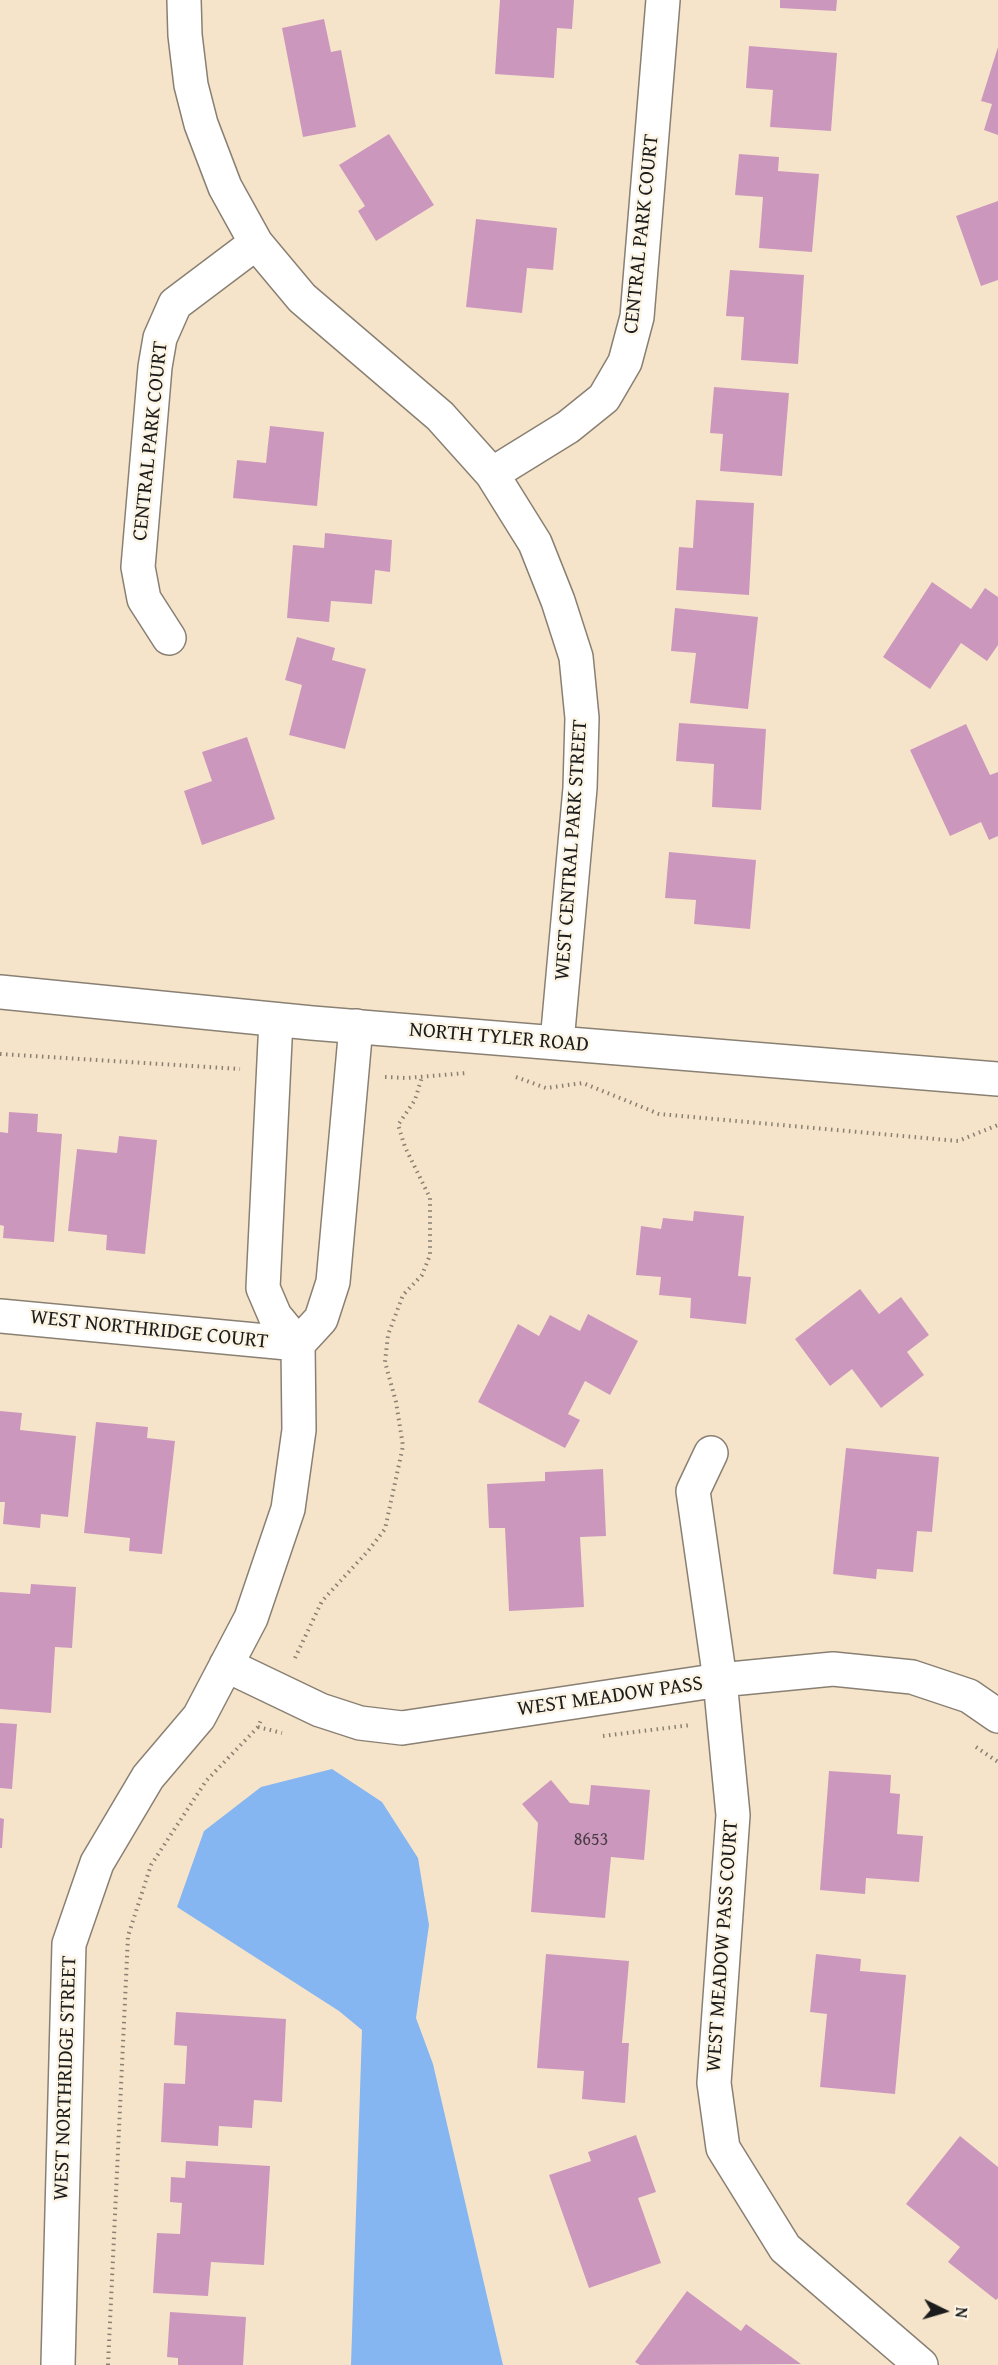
<!DOCTYPE html>
<style>
body{margin:0}
#map{position:relative;width:998px;height:2365px;overflow:hidden;background:#f6e4ca;font-family:"Gentium Book Plus",serif}
canvas{display:block}
.north{position:absolute;left:914px;top:2281px;width:60px;height:60px;-webkit-text-stroke:4px #fcf5e5;paint-order:stroke;rotate:95deg;font-size:16px;font-weight:700;line-height:24px;text-align:center;color:#1c1c1c}
.north::after{content:'';display:block;margin:auto;width:21px;height:27px;background:#1c1c1c;clip-path:polygon(50% 0,100% 100%,50% 72%,0 100%)}
</style>
<div id="map">
<canvas width="998" height="2365"></canvas>
<div class="north">N</div>
</div>
<script>
const ctx = document.querySelector('canvas').getContext('2d');
ctx.lineJoin = 'round';
function fillPath(path, color) { ctx.fillStyle = color; ctx.fill(path, 'evenodd'); }
function trace(path, color, width, dash) { ctx.strokeStyle = color; ctx.lineWidth = width; ctx.lineCap = dash ? 'butt' : 'round'; ctx.setLineDash(dash || []); ctx.stroke(path); }
function label(font, color, halo, rows, align = 'center') {
  ctx.font = font + ' "Gentium Book Plus",serif'; ctx.lineWidth = 5; ctx.setLineDash([]); ctx.textBaseline = 'middle'; ctx.strokeStyle = halo; ctx.fillStyle = color; for (const [text, x, y, turn = 0] of rows) {
    ctx.save(); ctx.translate(x, y); ctx.rotate((+turn || 0) * Math.PI / 180); ctx.textAlign = isNaN(turn) ? turn : align; if (halo) ctx.strokeText(text, 0, 0); ctx.fillText(text, 0, 0); ctx.restore();
  }
}
fillPath(new Path2D(`
 M332,1769l50,33 36,56 11,67 -13,93 17,46 70,301h-152l11,-335 -23,-19 -162,-104 27,-76 57,-44z`), '#85b6f1');
fillPath(new Path2D(`
 M500,0h74l-2,29 -15,-1 -3,50 -59,-4z
 M780,0h57l-1,11 -56,-3z
 M324,19l7,33 10,-2 15,77 -53,10 -21,-109z
 M749,46l88,7 -6,78 -61,-4 3,-37 -27,-2z
 M998,47v88l-14,-5 8,-26 -11,-3z
 M389,134l45,71 -58,36 -18,-30 7,-5 -26,-41z
 M739,154l40,3 -1,14 41,3 -7,78 -53,-4 4,-51 -28,-2z
 M998,201v79l-17,6 -25,-70z
 M476,219l81,9 -4,42 -26,-2 -5,45 -56,-6z
 M730,270l74,5 -6,89 -57,-4 3,-43 -18,-1z
 M714,387l75,6 -7,83 -62,-5 3,-37 -13,-1z
 M270,426l54,6 -7,74 -84,-8 4,-38 29,3z
 M696,500l58,3 -5,92 -73,-5 3,-43 14,1z
 M325,533l67,7 -2,32 -15,-2 -3,34 -41,-3 -2,21 -42,-4 6,-73 31,3z
 M932,582l39,27 14,-21 13,9v48l-11,16 -26,-18 -31,46 -47,-32z
 M675,608l83,9 -10,92 -58,-6 6,-50 -25,-2z
 M297,637l38,11 -3,12 34,9 -21,80 -56,-14 13,-50 -17,-5z
 M679,723l87,6 -5,81 -49,-3 2,-43 -38,-3z
 M966,724l24,51 8,-3v64l-9,4 -8,-18 -31,14 -40,-86z
 M247,737l28,82 -73,26 -18,-54 28,-10 -10,-29z
 M669,852l87,8 -6,69 -56,-5 2,-24 -31,-2z
 M9,1112l29,2 -1,18 25,2 -8,108 -51,-4 1,-12 -4,-1v-93l8,1z
 M119,1136l38,4 -12,114 -39,-4 1,-15 -39,-4 9,-82 40,4z
 M694,1211l50,5 -6,60 13,1 -5,47 -56,-6 1,-20 -32,-3 2,-18 -25,-2 5,-49 20,3 2,-11 30,3z
 M860,1289l19,25 22,-17 28,38 -22,17 17,23 -43,33 -29,-39 -22,17 -35,-47z
 M588,1314l50,27 -28,54 -25,-14 -17,33 12,6 -15,28 -87,-46 40,-78 21,12 11,-21 30,16z
 M0,1411l22,2 -2,17 56,6 -8,81 -27,-3 -1,14 -37,-4 2,-22h-5z
 M96,1422l52,5 -1,11 28,3 -13,113 -33,-3 1,-13 -46,-5z
 M846,1448l93,9 -7,75 -15,-1 -4,41 -36,-3 -1,10 -43,-5z
 M603,1469l3,67 -26,1 4,70 -75,4 -4,-83h-16l-2,-44 58,-3v-9z
 M31,1584l45,3 -4,61 -17,-1 -4,66 -51,-4v-117l30,2z
 M0,1723l17,1 -5,65 -12,-1z
 M829,1771l62,4 -1,18 10,1 -3,40 26,2 -4,46 -53,-4 -1,16 -45,-4z
 M551,1780l19,23 19,2 2,-20 59,5 -6,70 -33,-3 -6,61 -74,-6 7,-89 -16,-19z
 M0,1818l4,1 -2,29h-2z
 M546,1954l83,7 -7,82h7l-4,60 -43,-4 2,-28 -47,-3z
 M816,1954l45,5 -1,12 46,4 -11,119 -75,-7 7,-73 -17,-2z
 M176,2012l110,7 -4,83 -28,-2 -2,28 -33,-2 -1,20 -57,-4 3,-59 21,1 2,-38 -13,-1z
 M636,2135l20,57 -18,6 23,65 -72,25 -40,-113 42,-14 -3,-9z
 M960,2136l38,31v131l-2,2 -48,-38 12,-15 -54,-43z
 M186,2161l84,5 -6,99 -53,-3 -3,34 -55,-3 4,-60 23,1 2,-31 -12,-1 1,-25 14,1z
 M687,2291l54,40 5,-7 55,40 -161,1 -5,-3z
 M170,2312l76,5 -3,48h-65v-7l-11,-1z`), '#cc97bd');
const street = new Path2D(`
 M184,0l1,35 6,50 10,39 24,63 31,56 46,55 138,118 52,58 43,69 23,58 18,56 6,61 -2,70 -23,254
 M492,474l76,-47 36,-29 21,-36 12,-45 26,-317
 M169,638l-25,-39 -6,-32 17,-200 5,-29 15,-34 81,-61
 M0,1316l298,28
 M298,1344l23,-25 12,-37 23,-256
 M711,1453l-18,38 27,189 13,135 -19,268 9,65 62,100 136,117
 M226,1665l94,45 40,13 42,5 318,-48 113,-11 79,8 57,19 29,20
 M58,2365l11,-421 28,-81 51,-86 51,-60 52,-99 37,-109 11,-79 -1,-86 -23,-28 -12,-28 13,-268`);
const secondary = new Path2D(`
 M0,992l312,31 686,56`);
trace(street, '#898073', 36);
trace(secondary, '#898073', 36);
trace(new Path2D(`
 M0,1054l240,15
 M385,1077l21,1 61,-5
 M516,1077l30,11 37,-5 76,31 299,27 40,-16
 M295,1658l27,-57 46,-50 17,-22 18,-83 -7,-44 -11,-40 3,-27 15,-40 19,-20 8,-20v-57l-25,-51 -7,-22 17,-25 7,-23
 M258,1727l24,6
 M603,1736l88,-11
 M976,1747l22,15
 M108,2365l20,-429 23,-71 55,-84 52,-54 3,-7`), '#898073', 4, [1.5, 4.5]);
trace(street, '#fff', 33);
trace(secondary, '#fff', 33);
label('18px', '#483b44', null, [
 ["8653",591,1840]
]);
label('21px', '#1c1c1c', '#fcf5e5', [
 ["CENTRAL PARK COURT",642,234,-84],
 ["CENTRAL PARK COURT",151,441,-84],
 ["WEST CENTRAL PARK STREET",572,850,-86],
 ["NORTH TYLER ROAD",499,1038,5],
 ["WEST NORTHRIDGE COURT",149,1330,6],
 ["WEST MEADOW PASS",610,1697,-8],
 ["WEST MEADOW PASS COURT",723,1946,-86],
 ["WEST NORTHRIDGE STREET",66,2078,-88]
]);
</script>
